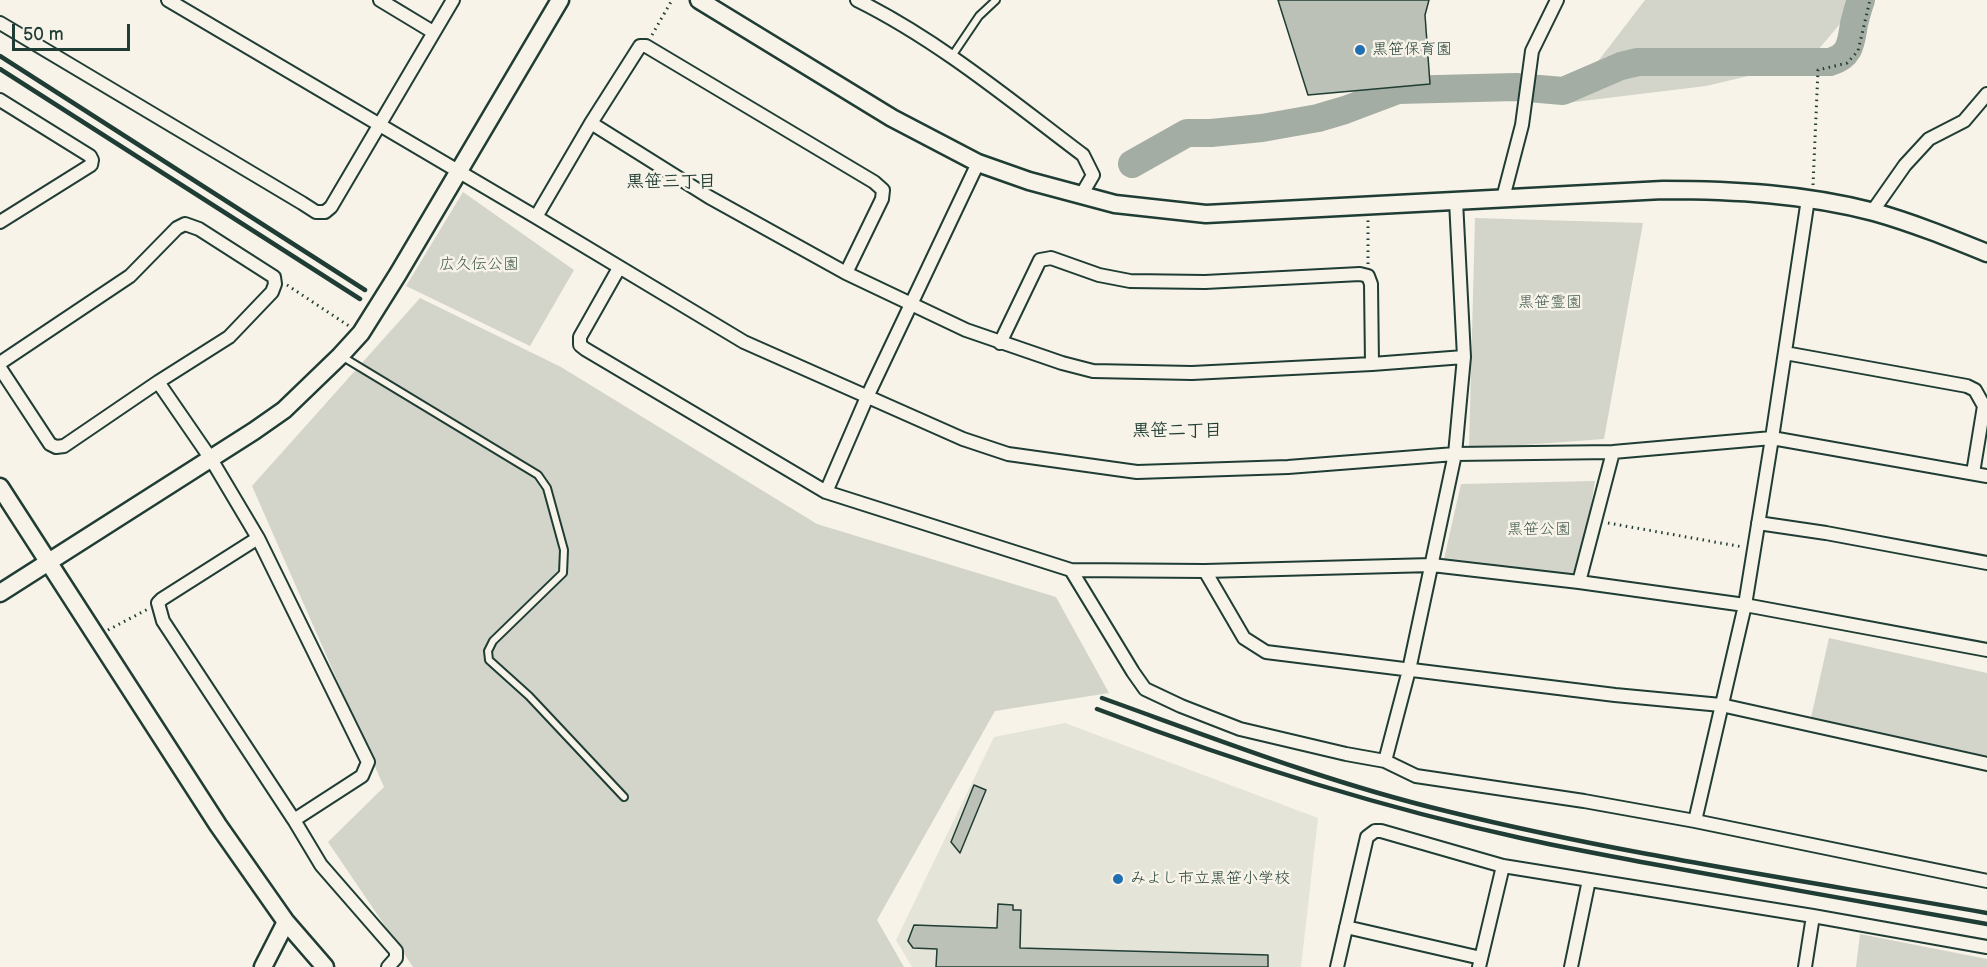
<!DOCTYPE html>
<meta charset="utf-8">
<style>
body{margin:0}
#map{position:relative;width:1987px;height:967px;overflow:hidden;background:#f7f3e8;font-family:"Balsamiq Sans",sans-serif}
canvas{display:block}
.scale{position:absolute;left:12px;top:24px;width:118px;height:27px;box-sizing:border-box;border:3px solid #1f3d34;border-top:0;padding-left:8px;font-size:18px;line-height:21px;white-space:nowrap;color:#1f3d34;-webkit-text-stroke:4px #f7f3e8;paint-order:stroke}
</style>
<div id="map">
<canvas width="1987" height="967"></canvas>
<div class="scale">50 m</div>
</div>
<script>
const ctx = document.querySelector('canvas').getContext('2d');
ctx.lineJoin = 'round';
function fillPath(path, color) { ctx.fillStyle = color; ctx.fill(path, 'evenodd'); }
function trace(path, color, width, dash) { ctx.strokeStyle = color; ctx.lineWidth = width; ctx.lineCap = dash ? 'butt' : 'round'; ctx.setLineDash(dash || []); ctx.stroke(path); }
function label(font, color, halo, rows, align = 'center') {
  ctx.font = font + ' "Balsamiq Sans","Klee One",sans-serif'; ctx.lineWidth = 5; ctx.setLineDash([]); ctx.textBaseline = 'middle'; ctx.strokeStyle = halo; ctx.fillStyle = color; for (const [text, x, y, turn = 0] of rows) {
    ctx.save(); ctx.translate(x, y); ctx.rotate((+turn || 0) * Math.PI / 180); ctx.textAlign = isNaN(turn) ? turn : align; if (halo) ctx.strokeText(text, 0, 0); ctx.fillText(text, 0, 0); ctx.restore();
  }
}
fillPath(new Path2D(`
 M1065,723l253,95 -17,149h-389l-16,-27 98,-203z`), '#e5e4d9');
fillPath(new Path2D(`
 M1645,0h215l-52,62 -102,24 -140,17z
 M463,192l111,78 -44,76 -124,-60z
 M1475,218l168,5 -39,216 -135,10z
 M420,298l141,69 256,157 239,73 53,96 -114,18 -118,209 27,47h-491l-85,-125 56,-55 -132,-301z
 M1595,481l-16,101 -138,-10 20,-88z
 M1829,638l158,35v89l-177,-40z
 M1860,934l127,25v8h-131z`), '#d3d5ca');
trace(new Path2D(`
 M1132,164l55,-31h24l51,-5 56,-10 27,-8 53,-20 118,-3 47,4 58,-25 17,-4h192c21,-6 21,-20 24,-38 2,-8 4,-16 7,-24`), '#a4ada3', 28);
const building = new Path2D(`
 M1278,0h151l-4,15 5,69 -122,11z
 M974,785l12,5 -26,63 -9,-11z
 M998,904l15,1v5h8l-1,38 248,7v12h-332l1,-18 -24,-1 -5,-7 6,-16 83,3z`);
fillPath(building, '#bbc1b6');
trace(building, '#1f3d34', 1.5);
const lane = new Path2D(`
 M952,56l27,-40 17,-16
 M343,357l195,118 9,13 17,62 -1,23 -70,68 -5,10 1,9 40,36 95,101`);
const street = new Path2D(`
 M168,0l368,217 208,125 219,97 45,15 129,18 151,-5 167,-13 158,-2 159,-14 215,38
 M380,0l53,32
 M857,0c81,40 153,100 226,155l10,20 -11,19
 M0,23l302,180 14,9h9l6,-5 122,-207
 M0,100l90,56 2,4 -1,5 -91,57
 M591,123l118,74 137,76 120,57 96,33 31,8 99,2 180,-9 92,-7
 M1503,198l19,-73 10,-74 25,-51
 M1872,212l33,-47 24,-26 35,-18 23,-27
 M536,217l55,-94 49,-77h6l228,136 9,8 -1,9 -36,74
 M619,268l-39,69v8l5,4 241,143 245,78 134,1 227,-6 147,17 166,23 242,45
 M1000,343l40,-83 11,-2 48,17 31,6 75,1 155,-8 8,2 3,8 1,80
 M1785,353l182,33 8,4 9,16 -11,67
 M0,363l130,-87 47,-48 8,-4 14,5 75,48 1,7 -3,8 -43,45 -71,45 53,77 47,79 110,224 -6,14 -68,44
 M0,368l50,76 6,3 8,-1 94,-64
 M826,492l41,-95 111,-234
 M1758,523l68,10 161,30
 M258,538l-96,61 -4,4 5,18 131,199 27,45 75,86v7l-8,9
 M1071,570l62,102 12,17 36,17 59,23 106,25 39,7 31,15 168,25 111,20 292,60
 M1205,571l39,67 22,14 349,43 106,10 266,59
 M1579,582l34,-130
 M1385,761l24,-91 46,-216 9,-97 -8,-156
 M1695,821l50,-216 27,-167 36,-239
 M1346,927l135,31
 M1337,967l30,-130 8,-6h6l122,35 310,50 174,31
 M1479,967l24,-101
 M1571,967l18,-87
 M1805,967l8,-51`);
const secondary = new Path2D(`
 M699,0l193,118 86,45 51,18 86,23 91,10 457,-24c71,0 142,4 211,22 39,11 76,26 113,41
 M0,487l218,338 68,97 39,45
 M0,593l254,-162 30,-21 56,-54 21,-23 37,-59 162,-274
 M263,967l23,-45`);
trace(lane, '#1f3d34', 10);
trace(street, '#1f3d34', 16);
trace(secondary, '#1f3d34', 21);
trace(new Path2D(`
 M652,35l20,-35
 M1813,185l5,-115 29,-7 11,-12 12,-51
 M1368,264v-45
 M287,285l62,41
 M1608,523l135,24
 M108,630l40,-21`), '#1f3d34', 3, [1.5, 4.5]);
trace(lane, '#f7f3e8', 6);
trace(street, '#f7f3e8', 12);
trace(secondary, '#f7f3e8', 16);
trace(new Path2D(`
 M0,56l365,234
 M0,69l360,230
 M1102,698c114,41 227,85 344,113 178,44 361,70 541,102
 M1097,709c139,53 282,98 428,130 40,9 81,16 122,24 113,21 227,41 340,61`), '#1f3d34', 4.5);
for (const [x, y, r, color] of [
 [1360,50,6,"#1f6fb2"],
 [1118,879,6,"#1f6fb2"]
]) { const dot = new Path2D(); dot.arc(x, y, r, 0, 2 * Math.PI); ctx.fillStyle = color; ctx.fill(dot); trace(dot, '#f7f3e8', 2); }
label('16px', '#1f3d34', '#f7f3e8', [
 ["黒笹保育園",1372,50],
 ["みよし市立黒笹小学校",1130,879]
], 'left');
label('16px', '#435b52', '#f7f3e8', [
 ["広久伝公園",479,265],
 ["黒笹霊園",1550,303],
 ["黒笹公園",1539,530]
]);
label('bold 18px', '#1f3d34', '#f7f3e8', [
 ["黒笹三丁目",671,182],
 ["黒笹二丁目",1177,431]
]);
</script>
